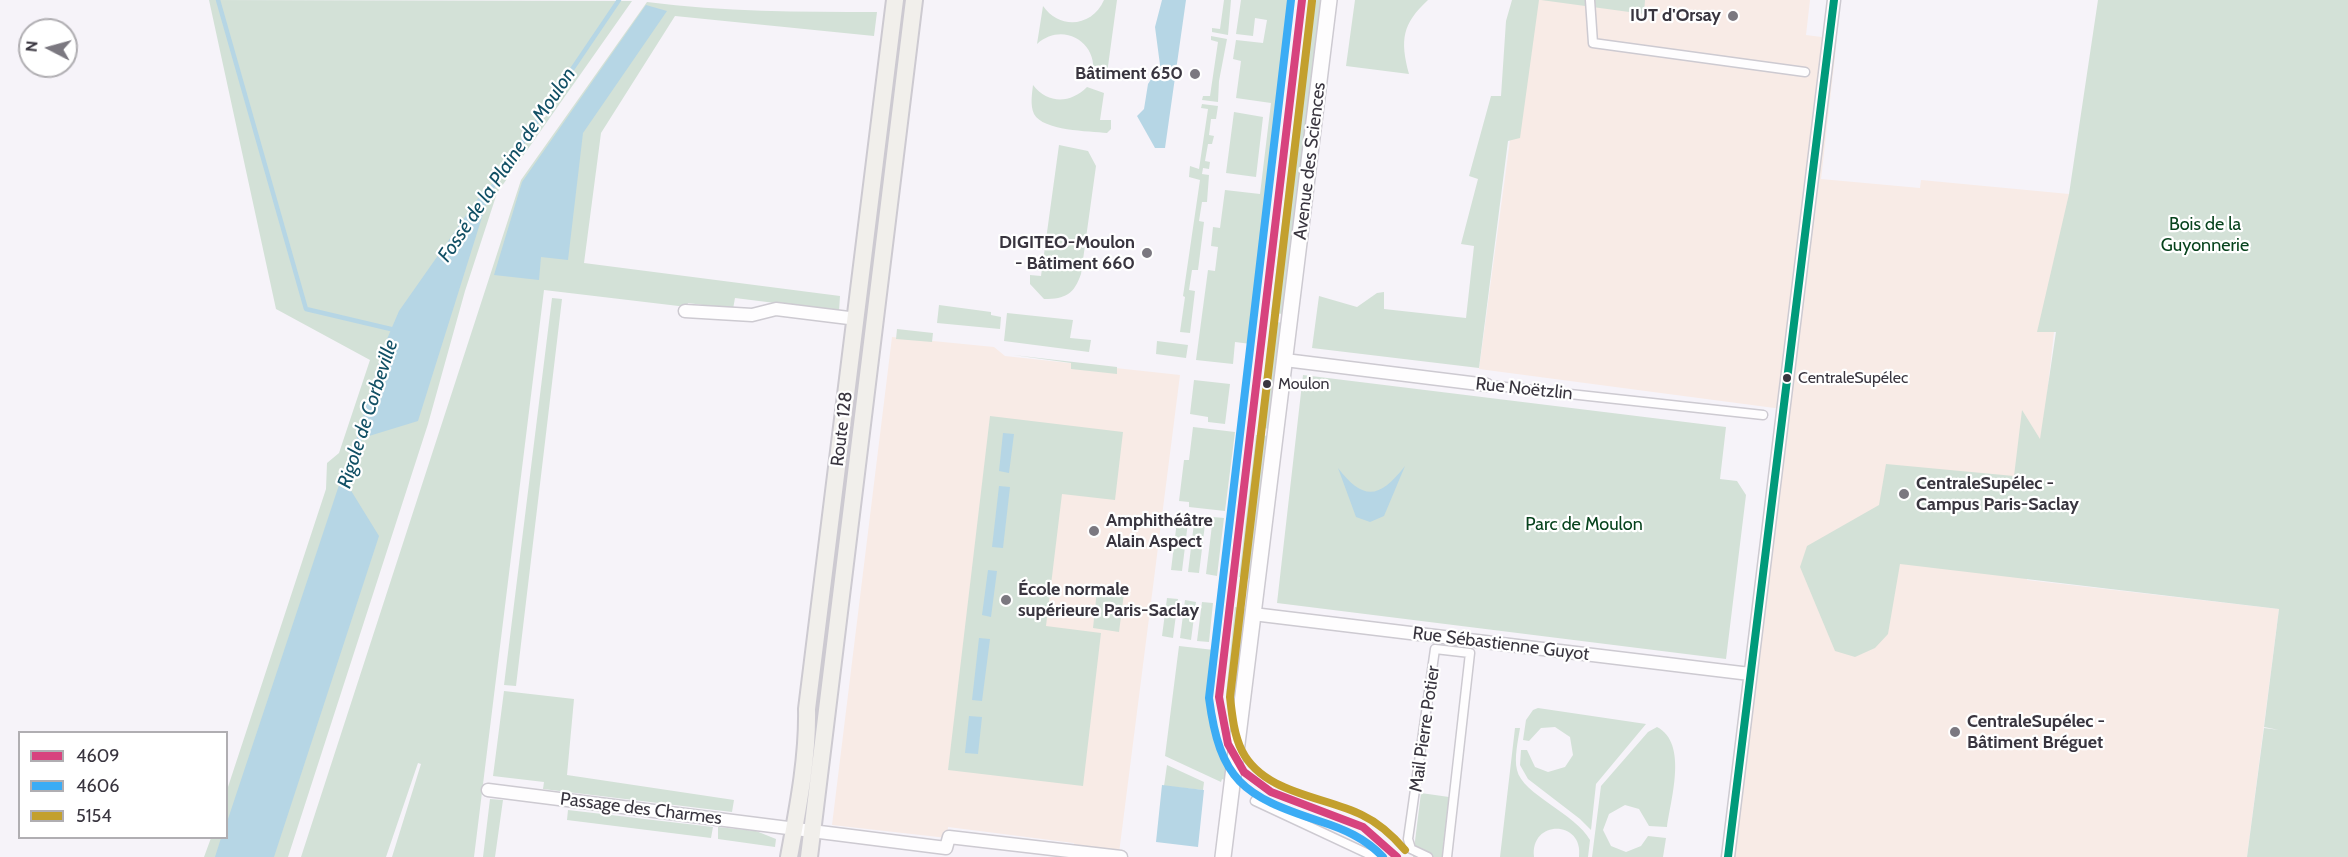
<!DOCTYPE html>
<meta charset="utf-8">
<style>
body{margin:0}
#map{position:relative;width:2348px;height:857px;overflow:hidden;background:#f6f3f9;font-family:Cabin,sans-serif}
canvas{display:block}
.legend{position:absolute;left:18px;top:731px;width:210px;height:108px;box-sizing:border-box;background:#fff;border:2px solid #b0aeb2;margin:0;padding:8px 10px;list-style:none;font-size:18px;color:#39353f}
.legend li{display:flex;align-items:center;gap:12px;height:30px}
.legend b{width:30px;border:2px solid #b0aeb2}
.north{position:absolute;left:18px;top:18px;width:60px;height:60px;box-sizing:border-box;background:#fff;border:2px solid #b0aeb2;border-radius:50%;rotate:276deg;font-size:16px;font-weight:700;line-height:24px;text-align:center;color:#39353f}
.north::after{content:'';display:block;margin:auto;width:21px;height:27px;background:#7b7880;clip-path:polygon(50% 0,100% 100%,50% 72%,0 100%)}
</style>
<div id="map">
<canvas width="2348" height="857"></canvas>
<ul class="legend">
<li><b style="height:8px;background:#d7437e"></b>4609</li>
<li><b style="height:8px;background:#3bacf5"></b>4606</li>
<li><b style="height:8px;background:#c3a02e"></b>5154</li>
</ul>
<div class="north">N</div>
</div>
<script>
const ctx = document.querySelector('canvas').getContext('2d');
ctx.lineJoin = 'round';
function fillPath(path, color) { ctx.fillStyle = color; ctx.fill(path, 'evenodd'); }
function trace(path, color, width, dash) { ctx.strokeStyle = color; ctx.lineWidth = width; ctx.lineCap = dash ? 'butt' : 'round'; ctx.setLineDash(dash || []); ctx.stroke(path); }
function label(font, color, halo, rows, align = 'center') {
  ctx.font = font + ' Cabin,sans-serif'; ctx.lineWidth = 4.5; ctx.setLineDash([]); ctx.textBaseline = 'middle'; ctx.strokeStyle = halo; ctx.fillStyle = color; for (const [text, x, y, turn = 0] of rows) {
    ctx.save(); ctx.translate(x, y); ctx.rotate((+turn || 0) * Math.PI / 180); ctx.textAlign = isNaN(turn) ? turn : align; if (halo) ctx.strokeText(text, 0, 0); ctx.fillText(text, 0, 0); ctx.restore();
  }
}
fillPath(new Path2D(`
 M1529,0h281l-4,35 31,4 -16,140 99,9 1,-8 148,14 -42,386 252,29 -32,248h-519l54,-448 -303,-40z
 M892,337l102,10 11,9 175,19 -61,478 -45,-6v-4l-126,-16 -1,11 -115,-13z`), '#f8ebe6');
fillPath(new Path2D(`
 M209,0l423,1 -135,192 -32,98 -37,133 -140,433h-84l7,-19h15l1,-48 99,-301 1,-26 12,-10 31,-93 -94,-51z
 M899,0h10l-34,276h-4l6,-52 -2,-31z
 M1104,0h13l-11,81 -14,-3c9,-34 -28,-58 -55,-34l6,-38c17,24 49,21 61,-6z
 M1224,0h7l-3,35 -16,-3v-4l8,1z
 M1241,0h52l-42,344 -16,-2 -2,22 -37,-4 12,-90 7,1 3,-24 -7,-1 2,-19 7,1 5,-38 35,4 11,-91 -35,-5 5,-37 -8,-2 3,-19 27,3 4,-23 -12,-2 -2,18 -17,-2z
 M1309,0h13l-38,314 -13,-1z
 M1355,0h73c-26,24 -28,40 -19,74l-63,-8z
 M1512,0h27l-19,138 -12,3 -29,227 -167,-20 7,-52 38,11 20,-14 7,-1v17l82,9 8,-72 -13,-2 17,-65 -9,-3 22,-80h10l5,-75z
 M1541,0h104l-1,14z
 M2098,0h250v857h-101l17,-129 15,2 -15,-3 15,-118 -379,-45 -12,70 -13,14 -20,9 -20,-6 -35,-84 7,-21 72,-41 7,-41 128,12 8,-66 18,29 16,-107h-19l32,-138z
 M647,2c76,10 153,10 230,10l-3,24 -199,-20 -74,117 -17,130 256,33 -1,15 -104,-13 -2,11 -45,-6 -1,4 -143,-17 -70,567h-82l29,-93 -3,-1 -32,94h-85l220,-677z
 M1211,36l16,3 -8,42 -1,21 -16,-2 1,-4h7l8,-54 -7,-2z
 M1033,85c15,19 37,19 54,2l17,6 -4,27h11v9l-4,4c-18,-2 -64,-2 -73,-19 -4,-9 -2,-20 -1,-29z
 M1202,104l16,2 -2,13h-5l-2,16 5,1 -2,8h-4l-3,17 5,1 -1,7 -6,-1 -1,6 7,1 -2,27h-5l-3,19 5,1 -6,48h-6l-3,20 6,1 -5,42 -10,-1 5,-35 -2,-1 17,-116 -11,-3 1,-11 9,3 9,-60 -7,-1z
 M1234,112l29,5 -7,60 -30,-4z
 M1059,145l29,6 8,15 -15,108c-7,20 -15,25 -37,25l-14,-15v-9l11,1z
 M552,298l10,1 -46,387 -12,-1z
 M939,305l52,7v3l10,2 -1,12 -63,-6z
 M1007,313l66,7 -3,18 21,2 -2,12 -85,-11z
 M1276,322l7,1 -13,106 -7,-1z
 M897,329l36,4 -1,9 -36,-3z
 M1157,341l31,4 -2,13 -30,-4z
 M1013,355l104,12v7l-46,-5v-6z
 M855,359l10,1 -22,174 -10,-1z
 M1303,375l423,52 -6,52 17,2 9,14 -20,164 -449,-56z
 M1194,380l36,4 -5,40 -17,-2v-5l-18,-3z
 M990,416l133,16 -8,68 -53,-6 -16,132 55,7 -18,153 -135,-16z
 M1193,427l42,5 -10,79 -36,-4v-5l-10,-1 5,-41h5z
 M1256,435l13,1 -18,143 -12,-2z
 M1178,513l11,1 -7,57 -11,-1z
 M1195,515l11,1 -7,57 -11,-1z
 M1213,517l11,1 -7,58 -11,-2z
 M830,554l11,2 -28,227h-4l7,-51 -5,-25z
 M1097,590l27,3 -5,39 -26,-4z
 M1167,598l11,1 -5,39 -11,-2z
 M1185,600l11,2 -5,38 -11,-2z
 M1202,602l11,1 -4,39 -12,-1z
 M1235,607l13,2 -15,123 -7,-38z
 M1179,646l35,4c-2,25 -6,50 -1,75 5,22 19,34 16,57l-7,-3 -1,3 -56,-26z
 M504,691l70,8 -7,76 167,25 -2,12 -189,-23 1,-7 -51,-6z
 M1538,708l108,16 -50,60 -5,46 -11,-11 -52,-40 -8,-14 1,-15h6l8,17 13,5 17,-5 8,-12 -3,-18 -15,-10 -14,1 -12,13 -6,-1 3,-20 7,-10z
 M1657,727c31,16 14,71 10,100l-18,-1 -10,-17 -14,-4 -16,9 -6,16 8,16 15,6 15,-6 7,-10 18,2 -3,19h-71l9,-71 47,-54z
 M1515,728h5c-2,13 -6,30 -3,42 5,24 59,44 73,70l-2,17h-9c5,-37 -49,-38 -45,0h-34z
 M1167,765l37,17 -1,8 -39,-4z
 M1421,793l28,4 -7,60h-29z
 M490,799l13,1 -8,57h-12z
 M568,810l145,17 -2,11 -144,-18z
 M718,827l38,4 20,8 -1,8 -57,-8z`), '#d3e1d7');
fillPath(new Path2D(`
 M1162,0h24l-21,148h-10l-18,-32 7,-7 4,-25 12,-19 -5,-38z
 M646,5l21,6 -84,122 -15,127 -27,-3 -2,23 -45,-5 28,-93z
 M486,187l2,11 -70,223 -62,19 28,-94 15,-35z
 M1003,433l11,1 -5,39 -10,-2z
 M1405,466l-21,50 -14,6 -14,-5 -18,-49c26,34 42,30 67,-2z
 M342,476l37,60 -105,321h-59l6,-19h5l1,-16z
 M999,486l11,1 -7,61 -11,-1z
 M988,570l9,1 -6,46 -9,-2z
 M979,638l11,1 -8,62 -10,-1z
 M969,716l13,1 -4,37 -13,-1z
 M1162,785l42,5 -6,57 -42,-5z`), '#b6d6e5');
trace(new Path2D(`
 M218,0l88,309 89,21
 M485,198l134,-198
 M344,487l17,-52`), '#b6d6e5', 4.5);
const pedestrian = new Path2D(`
 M1590,0l3,43 212,29
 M1487,385l276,30
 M1255,801l120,56
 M1428,857l-17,-8 -3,-10 27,-190 35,4 -23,204`);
const minor = new Path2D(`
 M685,311l67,4 24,-6 81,10
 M1285,360l202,25
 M1253,614l497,60
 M488,790l458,58 3,-11 172,20
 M1728,857l106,-857`);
const tertiary = new Path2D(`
 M1223,857l106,-857`);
const secondary = new Path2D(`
 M789,857c9,-49 19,-99 18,-148l88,-709
 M809,857l105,-857`);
trace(pedestrian, '#cdcad1', 11);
trace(minor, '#cdcad1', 15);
trace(tertiary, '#cdcad1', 18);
trace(secondary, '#cdcad1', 20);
trace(pedestrian, '#fefdfe', 8);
trace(minor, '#fefdfe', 12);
trace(tertiary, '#fefdfe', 15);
trace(secondary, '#f1efeb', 16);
trace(new Path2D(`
 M1302,0l-83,697 9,47 16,28 27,20 92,35 34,30`), '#d7437e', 8);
trace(new Path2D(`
 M1291,0l-82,698c11,83 34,98 110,123 25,8 46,17 64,36`), '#3bacf5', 8);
trace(new Path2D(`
 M1312,1l-82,696c2,18 4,38 12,54 22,43 82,45 120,64 17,8 31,21 43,35`), '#c3a02e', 8);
trace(new Path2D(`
 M1728,857l106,-857`), '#009a7a', 8);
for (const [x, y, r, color] of [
 [1733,16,6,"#7b7880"],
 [1195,74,6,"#7b7880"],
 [1147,253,6,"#7b7880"],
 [1787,378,5,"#39353f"],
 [1267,384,5,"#39353f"],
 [1904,494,6,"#7b7880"],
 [1094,531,6,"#7b7880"],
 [1006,600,6,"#7b7880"],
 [1955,732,6,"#7b7880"]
]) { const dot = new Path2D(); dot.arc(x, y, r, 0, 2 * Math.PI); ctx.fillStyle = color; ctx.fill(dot); trace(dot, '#fff', 2); }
label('16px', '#39353f', '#fff', [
 ["CentraleSupélec",1798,378],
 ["Moulon",1278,384]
], 'left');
label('bold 18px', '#39353f', '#fff', [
 ["IUT d'Orsay",1721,16,"right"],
 ["Bâtiment 650",1183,74,"right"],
 ["DIGITEO-Moulon",1135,243,"right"],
 ["- Bâtiment 660",1135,264,"right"],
 ["CentraleSupélec -",1916,484],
 ["Campus Paris-Saclay",1916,505],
 ["Amphithéâtre",1106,521],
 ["Alain Aspect",1106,542],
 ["École normale",1018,590],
 ["supérieure Paris-Saclay",1018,611],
 ["CentraleSupélec -",1967,722],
 ["Bâtiment Bréguet",1967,743]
], 'left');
label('18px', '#39353f', '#fff', [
 ["Avenue des Sciences",1310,161,-83],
 ["Rue Noëtzlin",1524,389,6],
 ["Route 128",842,429,-83],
 ["Rue Sébastienne Guyot",1501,644,7],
 ["Mail Pierre Potier",1425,729,-82],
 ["Passage des Charmes",641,809,7]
]);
label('18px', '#07431d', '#fff', [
 ["Bois de la",2205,225],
 ["Guyonnerie",2205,246],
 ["Parc de Moulon",1584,525]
]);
label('italic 20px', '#125065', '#fff', [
 ["Fossé de la Plaine de Moulon",507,165,-56],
 ["Rigole de Corbeville",368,414,-72]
]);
</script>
